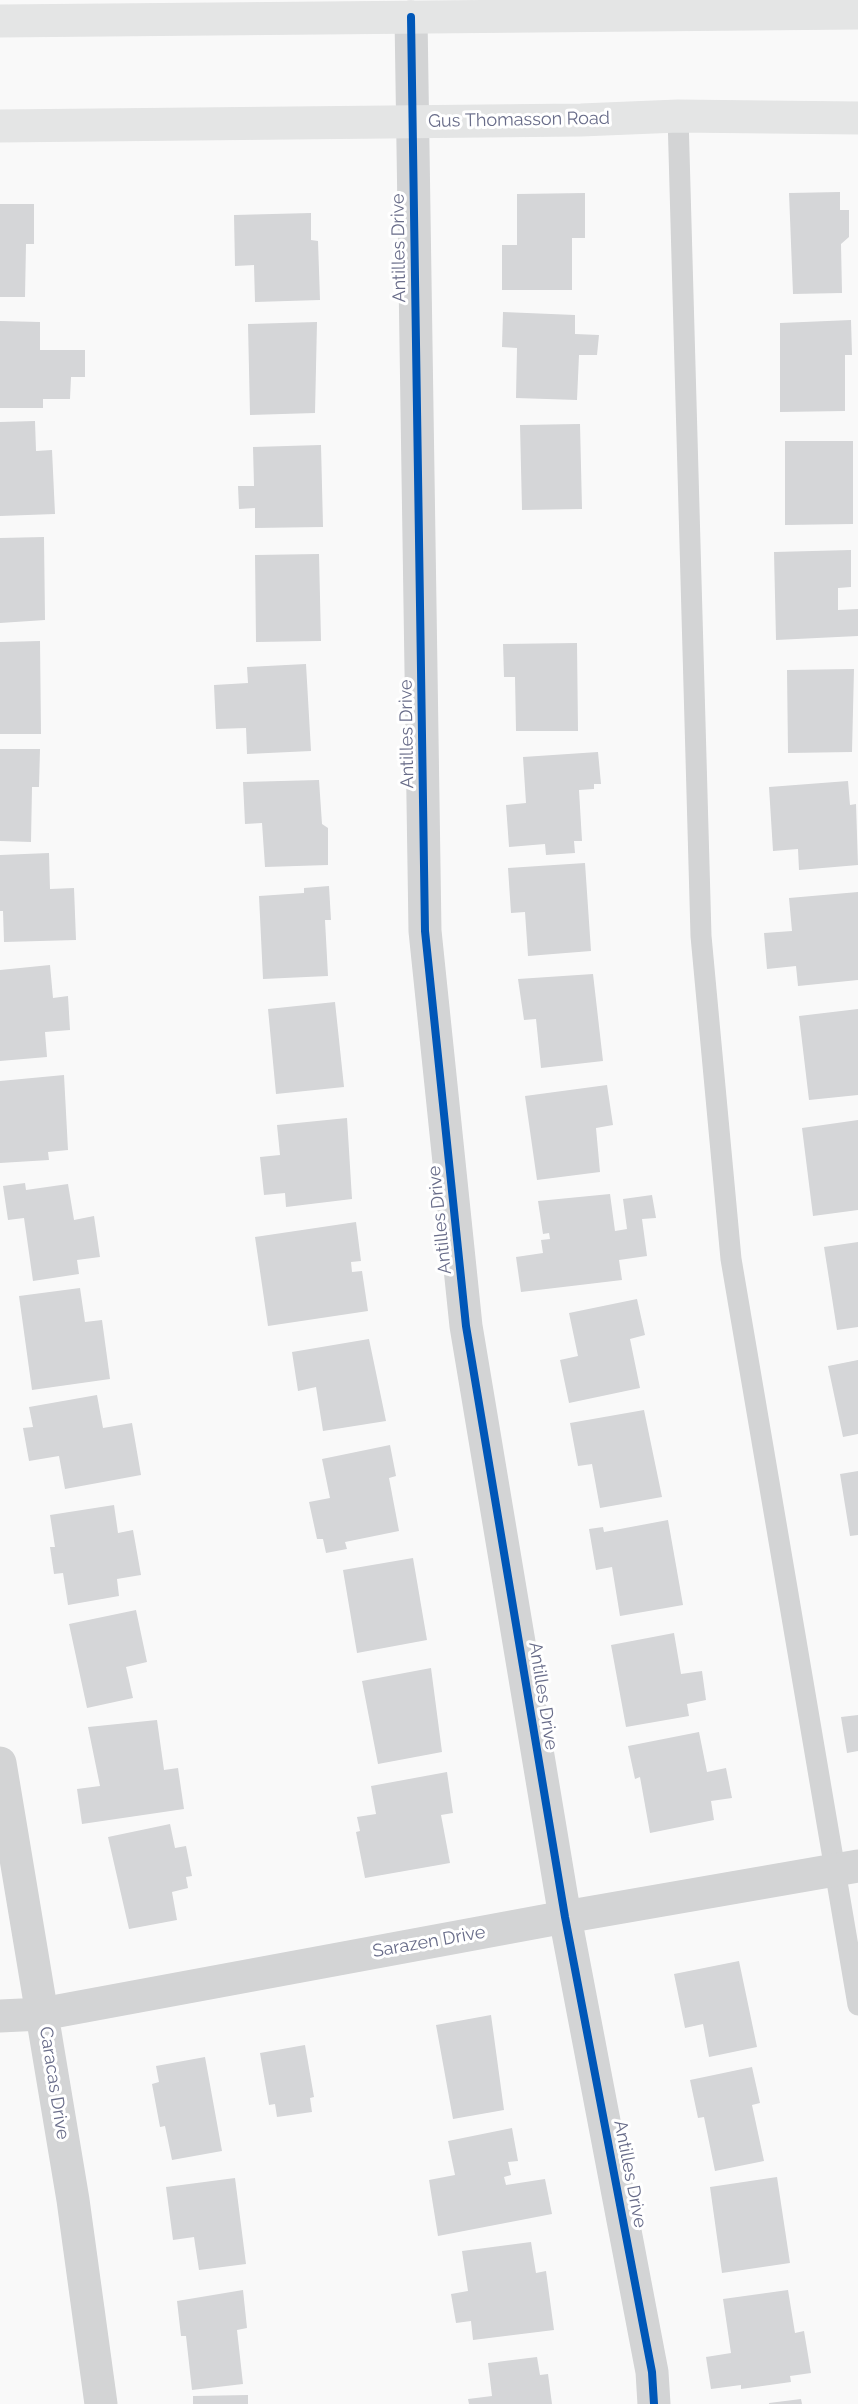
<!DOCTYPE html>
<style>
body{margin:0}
canvas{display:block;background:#f9f9f9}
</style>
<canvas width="858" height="2404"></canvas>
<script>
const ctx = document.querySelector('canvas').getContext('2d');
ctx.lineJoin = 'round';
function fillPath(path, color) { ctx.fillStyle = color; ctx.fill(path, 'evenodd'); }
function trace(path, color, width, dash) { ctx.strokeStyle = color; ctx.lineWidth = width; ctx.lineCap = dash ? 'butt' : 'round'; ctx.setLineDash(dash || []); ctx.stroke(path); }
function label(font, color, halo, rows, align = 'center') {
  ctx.font = font + ' Raleway,sans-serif'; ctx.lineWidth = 6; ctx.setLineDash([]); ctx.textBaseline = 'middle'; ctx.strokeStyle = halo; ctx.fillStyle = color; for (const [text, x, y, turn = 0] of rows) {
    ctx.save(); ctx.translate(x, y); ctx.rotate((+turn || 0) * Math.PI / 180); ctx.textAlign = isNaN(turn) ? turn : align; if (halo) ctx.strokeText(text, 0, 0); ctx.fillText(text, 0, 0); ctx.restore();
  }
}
fillPath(new Path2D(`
 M840,192v18h9v27l-8,7 1,49 -49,1 -4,-101z
 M585,193v45h-13v52h-70v-45h15v-51z
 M0,204h34v40h-8l-1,53h-25z
 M311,213v27l7,1 2,59 -65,2 -1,-37 -19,1 -1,-51z
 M503,312l72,3v19l24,1 -2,20h-18l-2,45 -61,-2 1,-50 -15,-1z
 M851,320l1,35h-7v56l-65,1v-89z
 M0,321l40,1v28h45v27h-14l-1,22h-27v9h-43z
 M317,322l-2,91 -65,2 -2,-91z
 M35,421l1,30 16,-1 3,64 -55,2v-94z
 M580,424l2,85 -60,1 -2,-85z
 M785,441h68v83l-68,1z
 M321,445l2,82 -68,1v-20l-16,1 -1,-23h16l-1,-39z
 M44,537l1,83 -45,3v-85z
 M851,550v37l-13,1v22l20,-1v27l-82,4 -2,-88z
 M319,554l2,87 -65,1 -1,-87z
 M40,641l1,93h-41v-92z
 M577,643l1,88h-62l-1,-54h-11l-1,-33z
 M306,664l5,87 -64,3 -1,-26 -30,1 -2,-44 34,-2 -1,-16z
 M854,669l-2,83 -64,1 -1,-83z
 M0,749h40l-1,38h-7l-1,55 -31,-1z
 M598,752l3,32h-7v5l-15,1 3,51h-8l1,12 -29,2 -1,-11 -36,3 -3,-42 20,-2 -3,-46z
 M319,780l3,44 6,4v37l-63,2 -3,-44 -17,1 -2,-42z
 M848,781l2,24 6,-1 2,61 -59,5 -1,-21 -25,2 -4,-64z
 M49,853l1,36 24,-1 2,52 -72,2 -1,-31h-3v-56z
 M585,863l6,88 -63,5 -3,-44 -14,1 -3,-45z
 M329,886l2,34h-6l3,56 -65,3 -4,-83 45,-3v-5z
 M858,892v88l-60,6 -2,-20 -29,3 -3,-36 28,-2 -3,-33z
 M50,965l3,33 15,-2 2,34 -25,2 2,25 -47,4v-91z
 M593,974l10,87 -62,7 -5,-49 -12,1 -6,-41z
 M335,1002l9,85 -68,7 -8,-85z
 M858,1009v86l-49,5 -10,-84z
 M64,1075l4,75 -20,2 1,8 -49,3v-82z
 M607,1085l6,40 -17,3 4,44 -63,8 -12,-84z
 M347,1118l5,81 -66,8 -1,-14 -21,2 -4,-38 20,-2 -3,-30z
 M858,1120v90l-45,6 -11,-88z
 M25,1183l1,7 42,-6 6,36 20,-4 6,41 -23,3 2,14 -46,7 -9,-63 -16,2 -5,-34z
 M610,1194l5,37 12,-2 -4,-30 29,-4 4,23 -14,1 5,37 -28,4 3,20 -101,12 -5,-35 27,-4 -2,-13 9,-1 -1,-6 -6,1 -5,-33z
 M356,1222l5,39 -10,1 1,10 10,-1 6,40 -100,15 -13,-89z
 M858,1242v85l-21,3 -13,-83z
 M80,1288l5,34 17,-2 8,59 -78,11 -13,-94z
 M637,1299l8,36 -15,4 10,49 -71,15 -9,-43 18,-4 -9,-43z
 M369,1339l17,82 -63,10 -7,-44 -18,4 -6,-39z
 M858,1360v74l-15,3 -15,-71z
 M97,1395l6,33 29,-5 9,52 -76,14 -6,-33 -30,5 -6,-33 10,-1 -4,-20z
 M644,1410l18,87 -62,11 -8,-44 -14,2 -8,-43z
 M390,1445l6,31 -7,2 10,53 -54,11 2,7 -21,4 -3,-14h-6l-8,-37 21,-4 -8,-39z
 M858,1471v64l-8,1 -10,-62z
 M114,1505l4,28 15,-3 8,45 -24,4 2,17 -51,9 -5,-32 -9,1 -4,-27h5l-5,-32z
 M668,1520l15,85 -63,11 -8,-49 -16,3 -7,-41 14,-2 1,5z
 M413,1558l14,82 -70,13 -14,-83z
 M136,1610l11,52 -21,5 7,31 -46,10 -18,-84z
 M674,1633l7,41 21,-3 4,29 -19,4 2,12 -63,11 -15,-82z
 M431,1668l11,84 -64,12 -16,-83z
 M858,1715v36l-11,2 -6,-36z
 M157,1720l7,50 14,-2 6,41 -102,15 -5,-35 23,-3 -12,-59z
 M699,1732l8,40 19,-4 6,30 -21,3 3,19 -64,13 -10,-56 -5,2 -7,-33z
 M447,1772l6,41 -12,2 9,48 -85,15 -9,-46 4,-1 -3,-14 19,-3 -5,-28z
 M170,1824l5,24 11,-2 6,30 -6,1 2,11 -16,4 5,28 -48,9 -21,-92z
 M739,1961l18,86 -48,10 -6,-33 -18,4 -11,-54z
 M491,2015l13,95 -51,9 -17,-94z
 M305,2045l9,52 -4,1 2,14 -35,5 -2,-13 -6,1 -9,-52z
 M205,2057l17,94 -50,9 -7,-34 -5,1 -8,-43 7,-2 -3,-16z
 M752,2067l8,36 -8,2 12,56 -49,10 -11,-54 -6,1 -8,-38z
 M512,2128l6,33 -10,1 3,13 -7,2 2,8 39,-6 7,35 -114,22 -9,-56 26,-5 -7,-34z
 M777,2177l13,86 -68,10 -12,-86z
 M235,2178l11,86 -47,6 -5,-33 -21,3 -7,-53z
 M531,2242l5,31 10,-2 8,59 -81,10 -2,-19 -15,2 -5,-29 17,-3 -6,-40z
 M243,2290l4,38 -10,2 6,54 -51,6 -6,-54h-5l-4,-35z
 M788,2290l7,43 9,-2 7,42 -21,3 1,6 -50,7v-4l-30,4 -5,-32 25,-4 -8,-54z
 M537,2357l3,18 8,-1 4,30h-83l-1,-5 24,-3 -4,-33z
 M248,2395v9h-55v-8z
 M801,2399l1,5h-33v-1z`), '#d5d6d8');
trace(new Path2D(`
 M678,116l23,820 30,323 127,746`), '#d3d4d5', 21);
trace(new Path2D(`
 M411,17l14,914 41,395 99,591 87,455 2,32
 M0,1763l73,437 28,204
 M0,2016l42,-2 523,-97 293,-51`), '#d3d4d5', 33);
trace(new Path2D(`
 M0,21l858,-8
 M0,126l581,-6 97,-4 180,2`), '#e4e5e5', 33);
trace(new Path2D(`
 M411,17l14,914 41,395 99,591 87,455 2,32`), '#0057b8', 8);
label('18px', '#686c89', '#fff', [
 ["Gus Thomasson Road",519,120,-1],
 ["Antilles Drive",399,248,-91],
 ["Antilles Drive",407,734,-91],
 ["Antilles Drive",440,1220,-96],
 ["Antilles Drive",543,1696,81],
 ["Sarazen Drive",429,1942,-10],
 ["Caracas Drive",54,2083,81],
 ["Antilles Drive",630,2174,79]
]);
</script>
